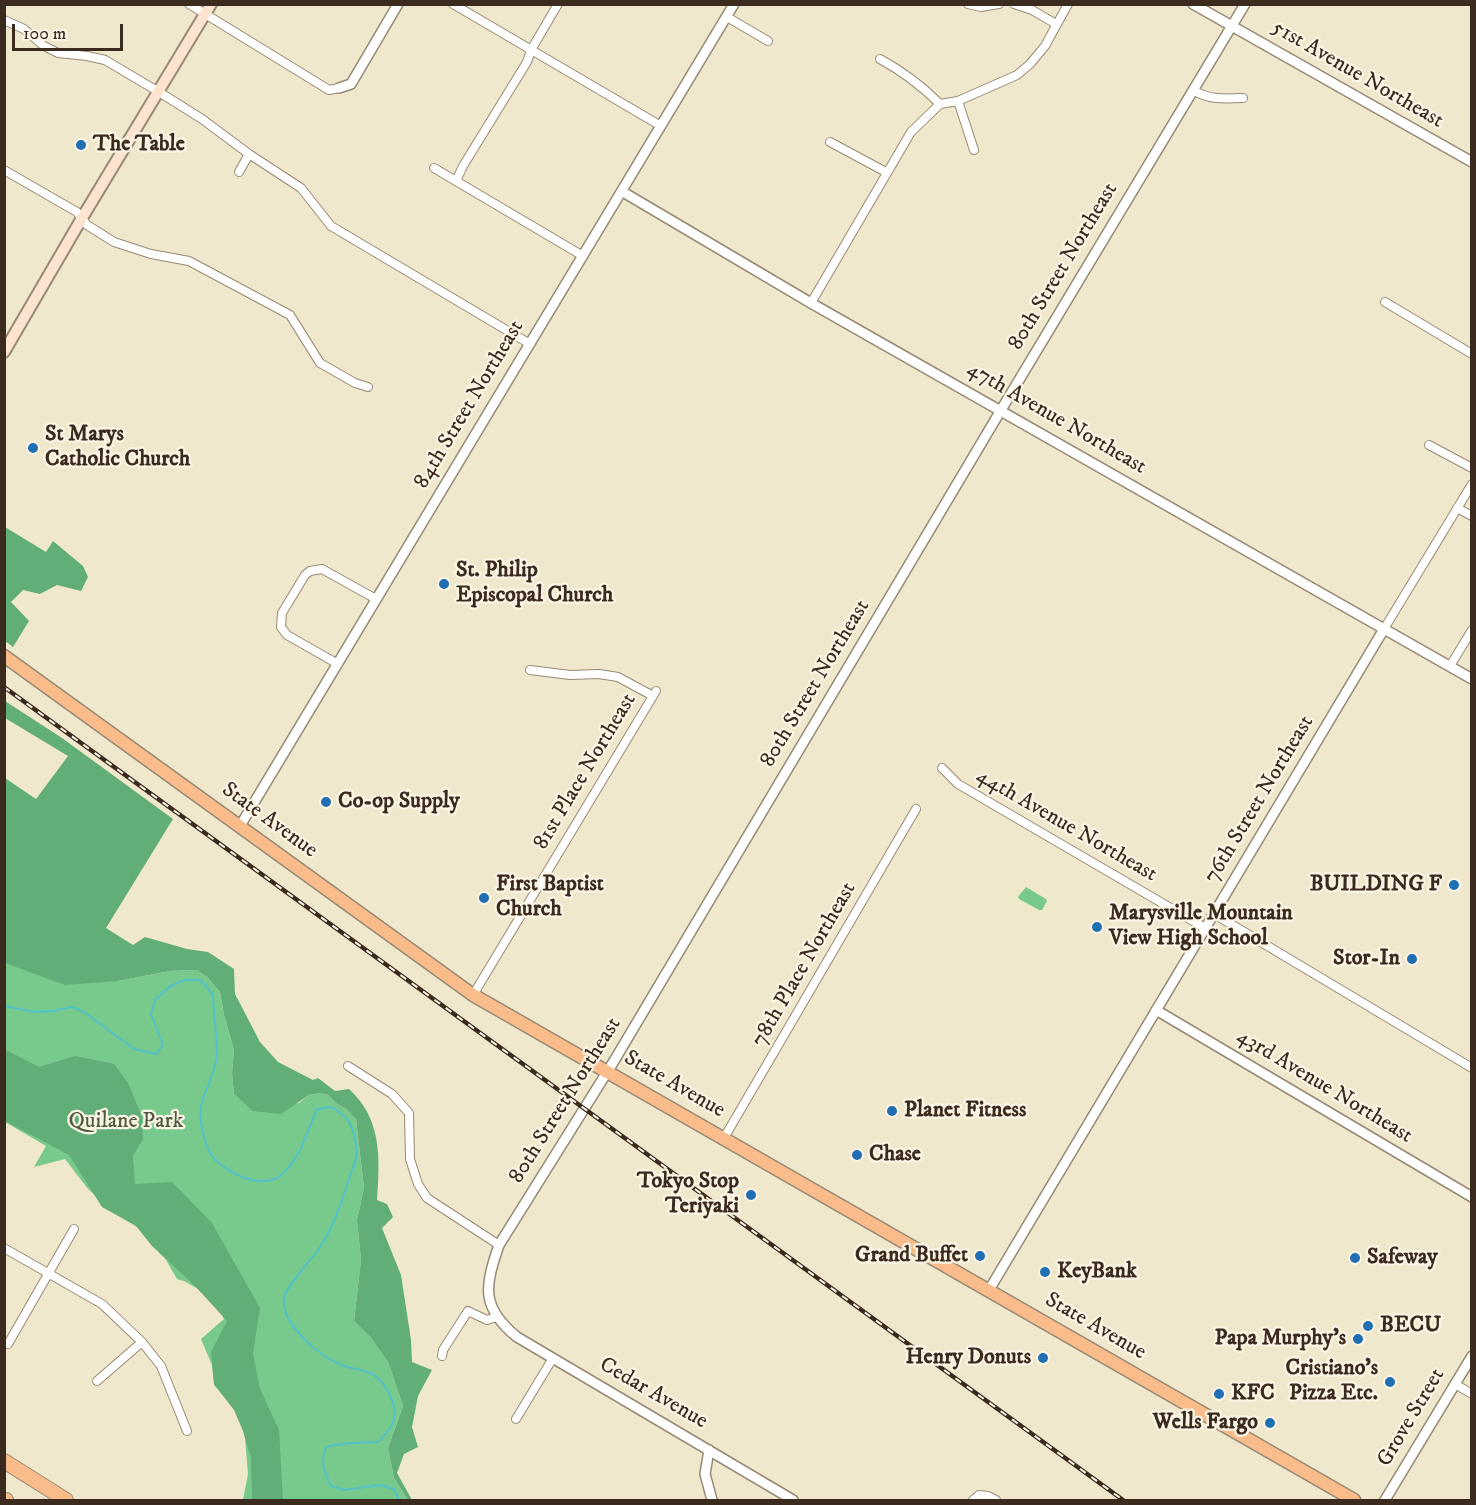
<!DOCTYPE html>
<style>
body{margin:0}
#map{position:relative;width:1476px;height:1505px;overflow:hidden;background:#f0e8cc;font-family:"IM FELL DW Pica",serif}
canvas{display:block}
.frame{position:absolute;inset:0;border:6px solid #3b2a1e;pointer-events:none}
.scale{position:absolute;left:12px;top:24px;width:111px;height:27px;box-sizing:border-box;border:3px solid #3b2a1e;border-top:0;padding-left:8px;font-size:18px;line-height:21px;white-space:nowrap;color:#3b2a1e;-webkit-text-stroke:4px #fcf5e5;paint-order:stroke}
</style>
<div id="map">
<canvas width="1476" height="1505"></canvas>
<div class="frame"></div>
<div class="scale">100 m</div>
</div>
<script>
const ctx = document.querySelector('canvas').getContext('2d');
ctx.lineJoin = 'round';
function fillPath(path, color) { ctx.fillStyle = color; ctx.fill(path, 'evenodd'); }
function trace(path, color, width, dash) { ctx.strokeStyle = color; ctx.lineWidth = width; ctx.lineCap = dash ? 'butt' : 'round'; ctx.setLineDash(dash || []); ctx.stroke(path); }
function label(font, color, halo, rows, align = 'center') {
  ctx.font = font + ' "IM FELL DW Pica",serif'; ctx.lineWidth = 4.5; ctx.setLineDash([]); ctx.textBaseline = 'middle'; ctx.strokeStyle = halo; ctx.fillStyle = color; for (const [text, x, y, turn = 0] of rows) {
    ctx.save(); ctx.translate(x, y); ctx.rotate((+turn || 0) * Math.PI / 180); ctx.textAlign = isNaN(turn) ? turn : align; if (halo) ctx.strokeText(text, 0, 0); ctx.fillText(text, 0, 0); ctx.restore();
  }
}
fillPath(new Path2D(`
 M1026,887l20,12 1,2 -5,9h-3l-20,-11 -1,-2z
 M5,963l19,6 94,12 52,-10 27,-1 10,7 13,15 4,23 10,35 -2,24 2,20 18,17 47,-8 10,-8 12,-2 7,2 9,9 8,4 11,11 8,69 -7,32 4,40 -7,61 17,17 17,24 15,44 -15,42 6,30 14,22h-165l5,-26 -4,-47 -11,-20 -19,-22 -2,-20 -11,-26 23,-20 -12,-22 -28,-16 -7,-2 -12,-21 -6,-5 8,-5 -60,-42 -19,-17 -23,-30 -31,8 12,-21 -41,-24z`), '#78ca8c');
fillPath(new Path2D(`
 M5,527l41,25 7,-11 30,25 5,11 -7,14 -24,-6 -17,9 -17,-4 -12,12 18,19 -16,26 -8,-6z
 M5,701l57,37 111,81 -67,109 27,17 12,-8 42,12 21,3 26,17 1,25 25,48 18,20 35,18 5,-2 17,13 14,-2c33,30 31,69 28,111l10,4 6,13 -11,11 19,47 10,65 1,22 20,8 -14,26 -6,31 6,20 -14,7 -7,19 15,27h-4l-14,-22 -6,-30 15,-42 -15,-44 -17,-24 -17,-17 7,-61 -4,-40 7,-32 -8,-69 -11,-11 -8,-4 -9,-9 -7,-2 -12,2 -28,19 -29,-3 -18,-17 -2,-20 2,-24 -10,-35 -4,-23 -13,-15 -10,-7 -27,1 -52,10 -53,4 -60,-22v-185l31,21 32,-43 -63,-38z
 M4,1049l35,18 36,-11 39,8 14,19 14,34 1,22 -10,17 2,28 37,-2 40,41 48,85 -7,45 7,36 19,41 4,70h-31l-1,-42 -8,-27 -9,-21 -20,-26 -3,-32 16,-31 -31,-34 -44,-41 -16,-20 -34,-19 -33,-52 -64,-34z`), '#62ae78');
trace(new Path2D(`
 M4,1006l31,6 19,-1 18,-4 12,5 50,37 22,5 7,-9 -12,-31 4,-14 14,-13 15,-7h16l13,14c0,20 4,40 4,60 -1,24 -21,45 -16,70 2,8 4,20 8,27 9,19 51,40 71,25 19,-15 28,-46 37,-67l15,-2c6,4 13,9 17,15 5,9 9,26 7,36 -1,7 -5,14 -7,21 -8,26 -16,49 -31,71 -7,10 -34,39 -34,48 -3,28 37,59 60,68 9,3 23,4 30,9 15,11 27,37 16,53 -3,5 -8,9 -12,14 -18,1 -35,0 -52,5 -6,15 -2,25 5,39l13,4 36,-5 14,4 5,11`), '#53c1c8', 2);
const minor = new Path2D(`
 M189,4l140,86 10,-2
 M453,4l208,122
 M968,4l13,3 18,-3
 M1014,4l18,6 24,14
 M727,17l41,24
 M4,20l20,9 20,17 14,7 29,3 18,4 54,32 43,27 47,35 52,34 30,38 199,118
 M880,59c22,12 42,27 60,45
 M1193,90c16,10 31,9 50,8
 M958,101l16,49
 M830,142l56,30
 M434,168l149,88
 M4,170l73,42 10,13 27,17 37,12 38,7 101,54 30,48 35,20 13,4
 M239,172l10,-18
 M456,181l7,-15 64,-104 4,-12 27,-46
 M1385,302l87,52
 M811,303l100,-171 29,-28 18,-3 59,-26 13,-11 15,-18 23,-42
 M1429,445l43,23
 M1457,508l15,8
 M1384,629l88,-145
 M338,664l-51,-29 -6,-8 1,-14 23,-38 5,-4 12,-2 54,30
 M1450,666l22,-36
 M530,670l40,5 29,-1 19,3 35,19
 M942,768l16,16 247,144
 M1214,914l258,154
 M473,995l183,-304
 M348,1066l44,28 17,19 1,46 8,25 9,14 72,47
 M724,1138l192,-329
 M4,1248l98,56 40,38 19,24 26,65
 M8,1344l66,-115
 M442,1356l1,-6 25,-39 19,9 10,-3
 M97,1381l45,-39
 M1455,1384l17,10
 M516,1419l37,-61
 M973,1500l6,-5 9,1 8,4`);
const tertiary = new Path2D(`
 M1193,4l279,158
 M339,88l12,-4 47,-80
 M623,192l188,111 661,376
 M240,826l494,-822
 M1156,1010l316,187
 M989,1290l395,-661
 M709,1450l-4,24 7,26
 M793,1500l-276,-163c-37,-30 -32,-51 -18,-92l115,-184 387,-651 244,-406
 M1385,1500l87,-144`);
const secondary = new Path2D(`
 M4,352l78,-134 129,-214`);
const primary = new Path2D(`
 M4,656l469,339 881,505`);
const motorway = new Path2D(`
 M4,1461l62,39
 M4,1500h2`);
trace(minor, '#968975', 10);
trace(tertiary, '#968975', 12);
trace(secondary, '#968975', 14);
trace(primary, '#968975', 15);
trace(motorway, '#968975', 16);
trace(minor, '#fff', 8);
trace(tertiary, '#fff', 9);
trace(secondary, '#fde4d0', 10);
trace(primary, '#f9bc8a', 12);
trace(motorway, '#f9bc8a', 14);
const rail = new Path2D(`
 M4,687l1119,813`);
trace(rail, '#3b2a1e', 4.5);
trace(rail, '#fcf5e5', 2, [7]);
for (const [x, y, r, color] of [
 [81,145,6,"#1f6fb2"],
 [33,448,6,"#1f6fb2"],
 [444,584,6,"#1f6fb2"],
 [326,802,6,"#1f6fb2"],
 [1454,885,6,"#1f6fb2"],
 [484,898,6,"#1f6fb2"],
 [1097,927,6,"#1f6fb2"],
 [1412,959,6,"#1f6fb2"],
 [892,1111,6,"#1f6fb2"],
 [857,1155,6,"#1f6fb2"],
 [751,1195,6,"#1f6fb2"],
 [980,1256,6,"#1f6fb2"],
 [1355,1258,6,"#1f6fb2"],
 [1045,1272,6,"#1f6fb2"],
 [1368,1326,6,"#1f6fb2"],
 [1358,1339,6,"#1f6fb2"],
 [1043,1358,6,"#1f6fb2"],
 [1390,1382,6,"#1f6fb2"],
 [1219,1394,6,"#1f6fb2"],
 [1270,1423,6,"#1f6fb2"]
]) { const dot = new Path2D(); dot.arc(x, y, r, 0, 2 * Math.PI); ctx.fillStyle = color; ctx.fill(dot); trace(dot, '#fcf5e5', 2); }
label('22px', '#3b2a1e', '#fcf5e5', [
 ["51st Avenue Northeast",1357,75,30],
 ["80th Street Northeast",1064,267,-59],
 ["84th Street Northeast",470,405,-59],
 ["47th Avenue Northeast",1056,419,30],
 ["80th Street Northeast",816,684,-59],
 ["81st Place Northeast",586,772,-59],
 ["76th Street Northeast",1260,800,-59],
 ["State Avenue",269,821,36],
 ["44th Avenue Northeast",1066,826,30],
 ["78th Place Northeast",805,965,-60],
 ["State Avenue",674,1085,30],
 ["43rd Avenue Northeast",1324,1087,31],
 ["80th Street Northeast",566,1101,-58],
 ["State Avenue",1095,1327,30],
 ["Cedar Avenue",653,1394,30],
 ["Grove Street",1412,1418,-59]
]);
label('bold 22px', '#3b2a1e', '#fcf5e5', [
 ["The Table",93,145],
 ["St Marys",45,435],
 ["Catholic Church",45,460],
 ["St. Philip",456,571],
 ["Episcopal Church",456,596],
 ["Co-op Supply",338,802],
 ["First Baptist",496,885],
 ["Church",496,910],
 ["BUILDING F",1442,885,"right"],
 ["Marysville Mountain",1109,914],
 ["View High School",1109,939],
 ["Stor-In",1400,959,"right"],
 ["Planet Fitness",904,1111],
 ["Chase",869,1155],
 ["Tokyo Stop",739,1182,"right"],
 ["Teriyaki",739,1207,"right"],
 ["Grand Buffet",968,1256,"right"],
 ["Safeway",1367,1258],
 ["KeyBank",1057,1272],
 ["BECU",1380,1326],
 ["Papa Murphy's",1346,1339,"right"],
 ["Henry Donuts",1031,1358,"right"],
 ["Cristiano's",1378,1369,"right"],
 ["Pizza Etc.",1378,1394,"right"],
 ["KFC",1231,1394],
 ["Wells Fargo",1258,1423,"right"]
], 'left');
label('22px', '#4d5a3f', '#fcf5e5', [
 ["Quilane Park",126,1122]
]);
</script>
